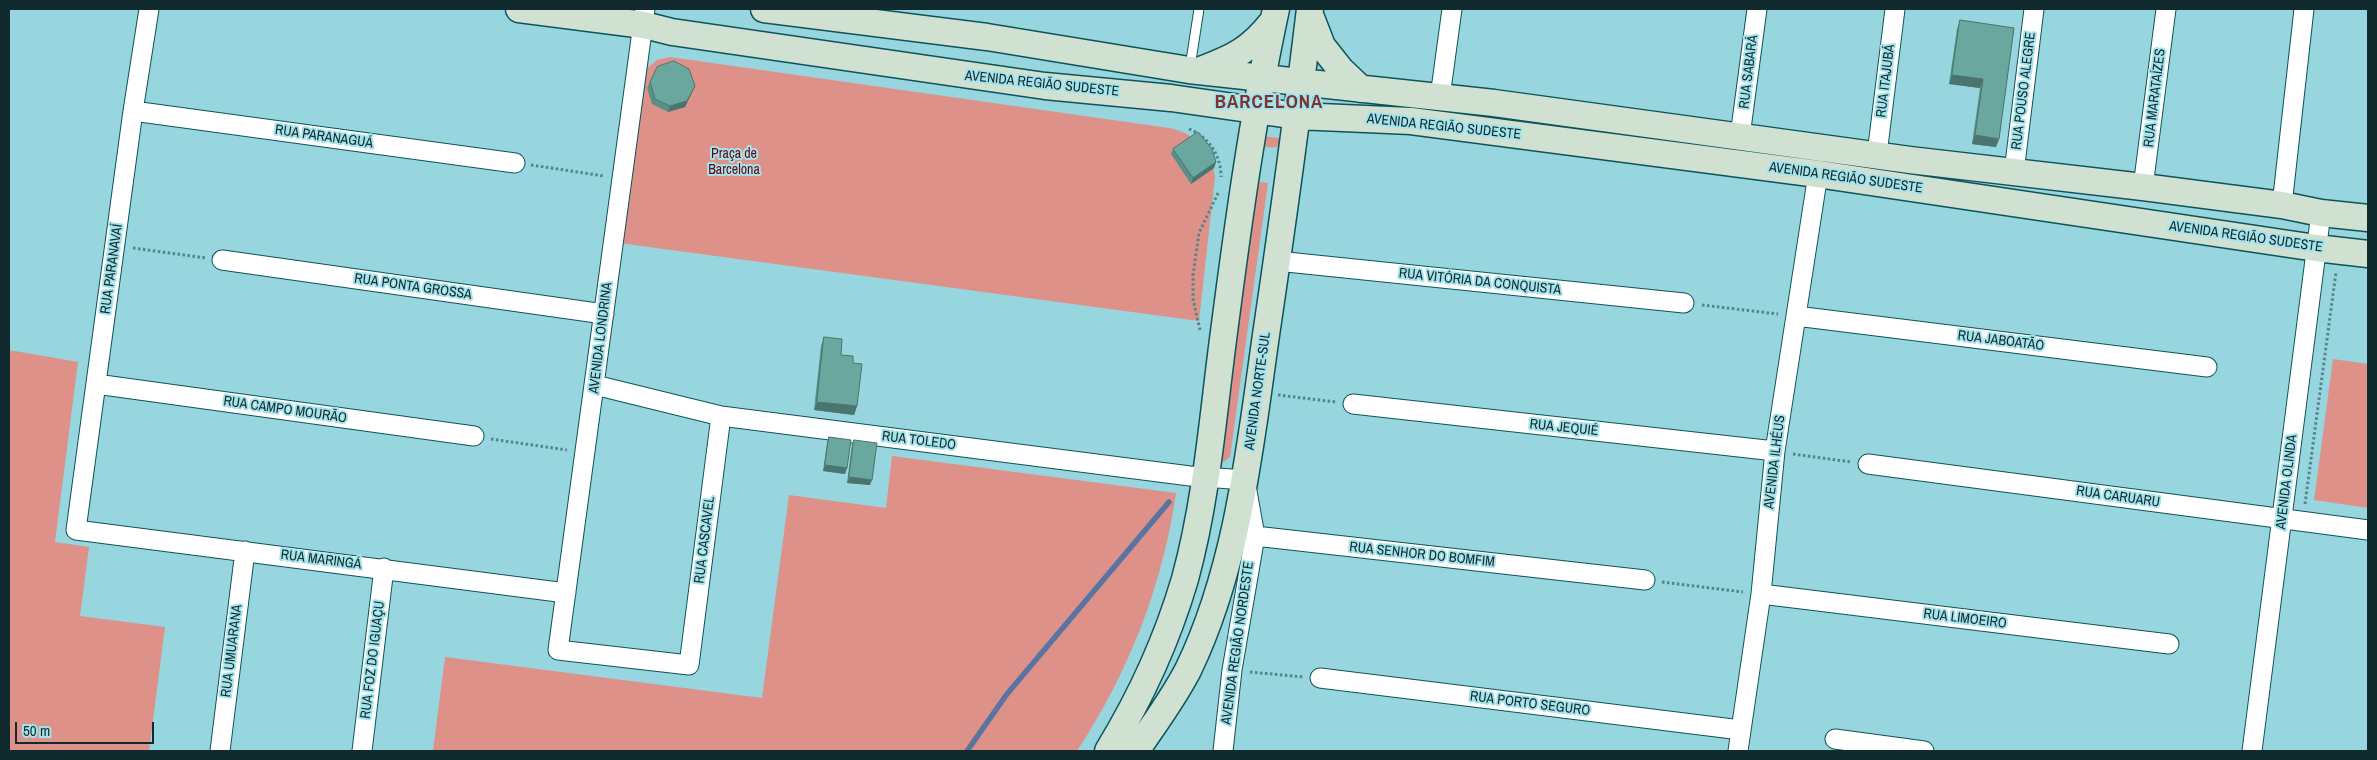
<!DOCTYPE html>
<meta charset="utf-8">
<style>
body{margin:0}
#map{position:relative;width:2377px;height:760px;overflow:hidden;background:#97d6de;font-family:"Archivo Narrow",sans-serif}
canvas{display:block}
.frame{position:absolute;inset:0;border:10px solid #102a2d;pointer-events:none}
.scale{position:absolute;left:15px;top:722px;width:139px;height:22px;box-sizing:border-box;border:2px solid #102a2d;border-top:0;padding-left:6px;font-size:15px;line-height:18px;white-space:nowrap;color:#102a2d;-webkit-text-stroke:4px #a4e3eb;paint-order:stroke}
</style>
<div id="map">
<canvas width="2377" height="760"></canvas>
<div class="frame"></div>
<div class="scale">50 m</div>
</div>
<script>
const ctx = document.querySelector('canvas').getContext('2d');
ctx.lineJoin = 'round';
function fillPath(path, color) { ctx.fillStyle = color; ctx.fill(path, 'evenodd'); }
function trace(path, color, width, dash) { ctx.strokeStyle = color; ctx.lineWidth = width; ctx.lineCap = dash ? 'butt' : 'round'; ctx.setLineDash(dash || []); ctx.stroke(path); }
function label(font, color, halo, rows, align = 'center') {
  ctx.font = font + ' "Archivo Narrow",sans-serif'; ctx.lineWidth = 4; ctx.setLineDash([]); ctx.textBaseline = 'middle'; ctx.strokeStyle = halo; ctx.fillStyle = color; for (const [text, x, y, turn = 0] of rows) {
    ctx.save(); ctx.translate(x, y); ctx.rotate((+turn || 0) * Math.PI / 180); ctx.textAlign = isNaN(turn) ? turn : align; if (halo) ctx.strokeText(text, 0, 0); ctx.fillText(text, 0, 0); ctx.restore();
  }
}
fillPath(new Path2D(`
 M670,57l499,71c25,4 43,23 46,49l-16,144 -580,-78 27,-174 11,-9z
 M1236,133l60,7c-21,12 -42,9 -60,-7z
 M1256,182l12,1 -38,274 -6,5 -5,-3z
 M9,350l69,12 -23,180 34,5 -9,69 85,11 -16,124h-140z
 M2333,359l35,5v144l-54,-8z
 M892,456l284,37c-13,92 -48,181 -99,258h-644l12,-94 317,41 27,-203 97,13z`), '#de9189');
trace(new Path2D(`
 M967,751l40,-57 162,-192`), '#5a74a1', 5.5);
const lane = new Path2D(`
 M1190,67l9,-58`);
const street = new Path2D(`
 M149,9l-16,102 -57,419 490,63
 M645,9l-87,641 131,15 32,-249
 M1440,97l12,-88
 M133,111l382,52
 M1740,136l17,-127
 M1877,154l18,-145
 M2014,172l20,-163
 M2143,187l23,-178
 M2282,205l22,-196
 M222,260l382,54
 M1277,261l407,42
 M1796,316l411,51
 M96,384l378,52
 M595,385l126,31 469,60 55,4 10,56 -23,134 -9,81
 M1353,404l422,47
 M1868,464l500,66
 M1255,536l390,44
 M1761,594l408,50
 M1320,678l421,52
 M1835,739l89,12
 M220,751l25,-200
 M362,751l22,-183
 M1738,751l23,-157 14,-143 43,-277
 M2252,751l69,-538`);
const secondary = new Path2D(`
 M519,9l125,16 28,7 373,54 126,12 126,18 114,5 407,53 498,74 52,6
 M764,9l223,28 202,33 305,33 416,57 233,27 139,18 39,8 47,5
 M1310,15l12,31 19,24 20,19
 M1201,70c34,-13 49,-20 72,-49
 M1108,751c33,-54 59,-111 77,-172 22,-80 28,-165 39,-247 14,-108 29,-217 52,-323
 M1136,751c18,-27 37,-52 52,-81 50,-103 62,-223 78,-335 16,-108 31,-217 44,-326`);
trace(lane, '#0e535a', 11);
trace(street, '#0e535a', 21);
trace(secondary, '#0e535a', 29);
trace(new Path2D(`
 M1189,129c20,8 32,26 32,48
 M531,165l73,11
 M133,248l73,10
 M1702,305l76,9
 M1200,330l-7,-31v-24l6,-42 20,-42
 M1278,395l58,7
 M491,439l76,11
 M1793,454l58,8
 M2305,504l31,-232
 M1662,582l81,10
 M1250,672l54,5`), '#57848a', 3, [2.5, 2.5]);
trace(lane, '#fff', 9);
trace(street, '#fff', 19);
trace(secondary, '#d0e1d2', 26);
fillPath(new Path2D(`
 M1960,20l54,8 -15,111 -3,8 -24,-3 8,-56 -31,-4 8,-55z
 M650,82l45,4 -10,21 -17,5 -16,-8 -5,-16z
 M1173,149l43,13 -2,6 -23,16 -20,-30z
 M824,337l17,18 12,8 4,43 -3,9 -40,-5 7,-64z
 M829,437l18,31 -2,6 -22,-3 4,-28z
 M854,440l16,45 -23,-2 5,-38z`), '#5b9089');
fillPath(new Path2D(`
 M1952,75l31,4 -3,9 -31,-4z
 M695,86l-10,21 -17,5 2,-6z
 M1975,135l24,4 -3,8 -24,-3z
 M1216,162l-2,6 -23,16 2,-6z
 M817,402l40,4 -3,9 -40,-5z
 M825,465l22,3 -2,6 -22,-3z
 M849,477l23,3 -2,5 -23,-2z`), '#4a756f');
const building = new Path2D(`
 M1960,20l54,8 -15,111 -24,-4 8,-56 -31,-4z
 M674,61l15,8 6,17 -8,15 -17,5 -15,-7 -5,-17 7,-15z
 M1198,132l14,17 4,13 -23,16 -20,-29z
 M824,337l18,2 -1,16 12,1v7l9,1 -5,42 -40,-4z
 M829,437l22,3 -4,28 -22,-3z
 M854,440l23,3 -5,37 -23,-3z`);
fillPath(building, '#6aa79f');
trace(building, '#4a756f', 1);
label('14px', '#102a2d', '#a4e3eb', [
 ["RUA SABARÁ",1749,72,-83],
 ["RUA ITAJUBÁ",1886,81,-83],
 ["AVENIDA REGIÃO SUDESTE",1042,84,6],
 ["RUA POUSO ALEGRE",2024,91,-83],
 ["RUA MARATAÍZES",2155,98,-83],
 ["AVENIDA REGIÃO SUDESTE",1444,127,6],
 ["RUA PARANAGUÁ",324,137,8],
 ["AVENIDA REGIÃO SUDESTE",1846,178,8],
 ["AVENIDA REGIÃO SUDESTE",2246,237,8],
 ["RUA PARANAVAÍ",112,269,-82],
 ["RUA VITÓRIA DA CONQUISTA",1480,282,6],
 ["RUA PONTA GROSSA",413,287,8],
 ["AVENIDA LONDRINA",601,338,-83],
 ["RUA JABOATÃO",2001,341,7],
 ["AVENIDA NORTE-SUL",1258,391,-82],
 ["RUA CAMPO MOURÃO",285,410,8],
 ["RUA JEQUIÉ",1564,428,6],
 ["RUA TOLEDO",919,441,7],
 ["AVENIDA ILHÉUS",1775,462,-83],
 ["AVENIDA OLINDA",2287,482,-83],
 ["RUA CARUARU",2118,497,8],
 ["RUA CASCAVEL",705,540,-83],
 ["RUA SENHOR DO BOMFIM",1422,555,6],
 ["RUA MARINGÁ",321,560,7],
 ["RUA LIMOEIRO",1965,619,7],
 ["AVENIDA REGIÃO NORDESTE",1238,643,-82],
 ["RUA UMUARANA",232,651,-83],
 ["RUA FOZ DO IGUAÇU",373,660,-83],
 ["RUA PORTO SEGURO",1530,704,7]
]);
label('14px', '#69060c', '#a4e3eb', [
 ["Praça de",734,154],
 ["Barcelona",734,170]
]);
ctx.letterSpacing = '1px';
label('bold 19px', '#7b3430', '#a4e3eb', [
 ["BARCELONA",1269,103]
]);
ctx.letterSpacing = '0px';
</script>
